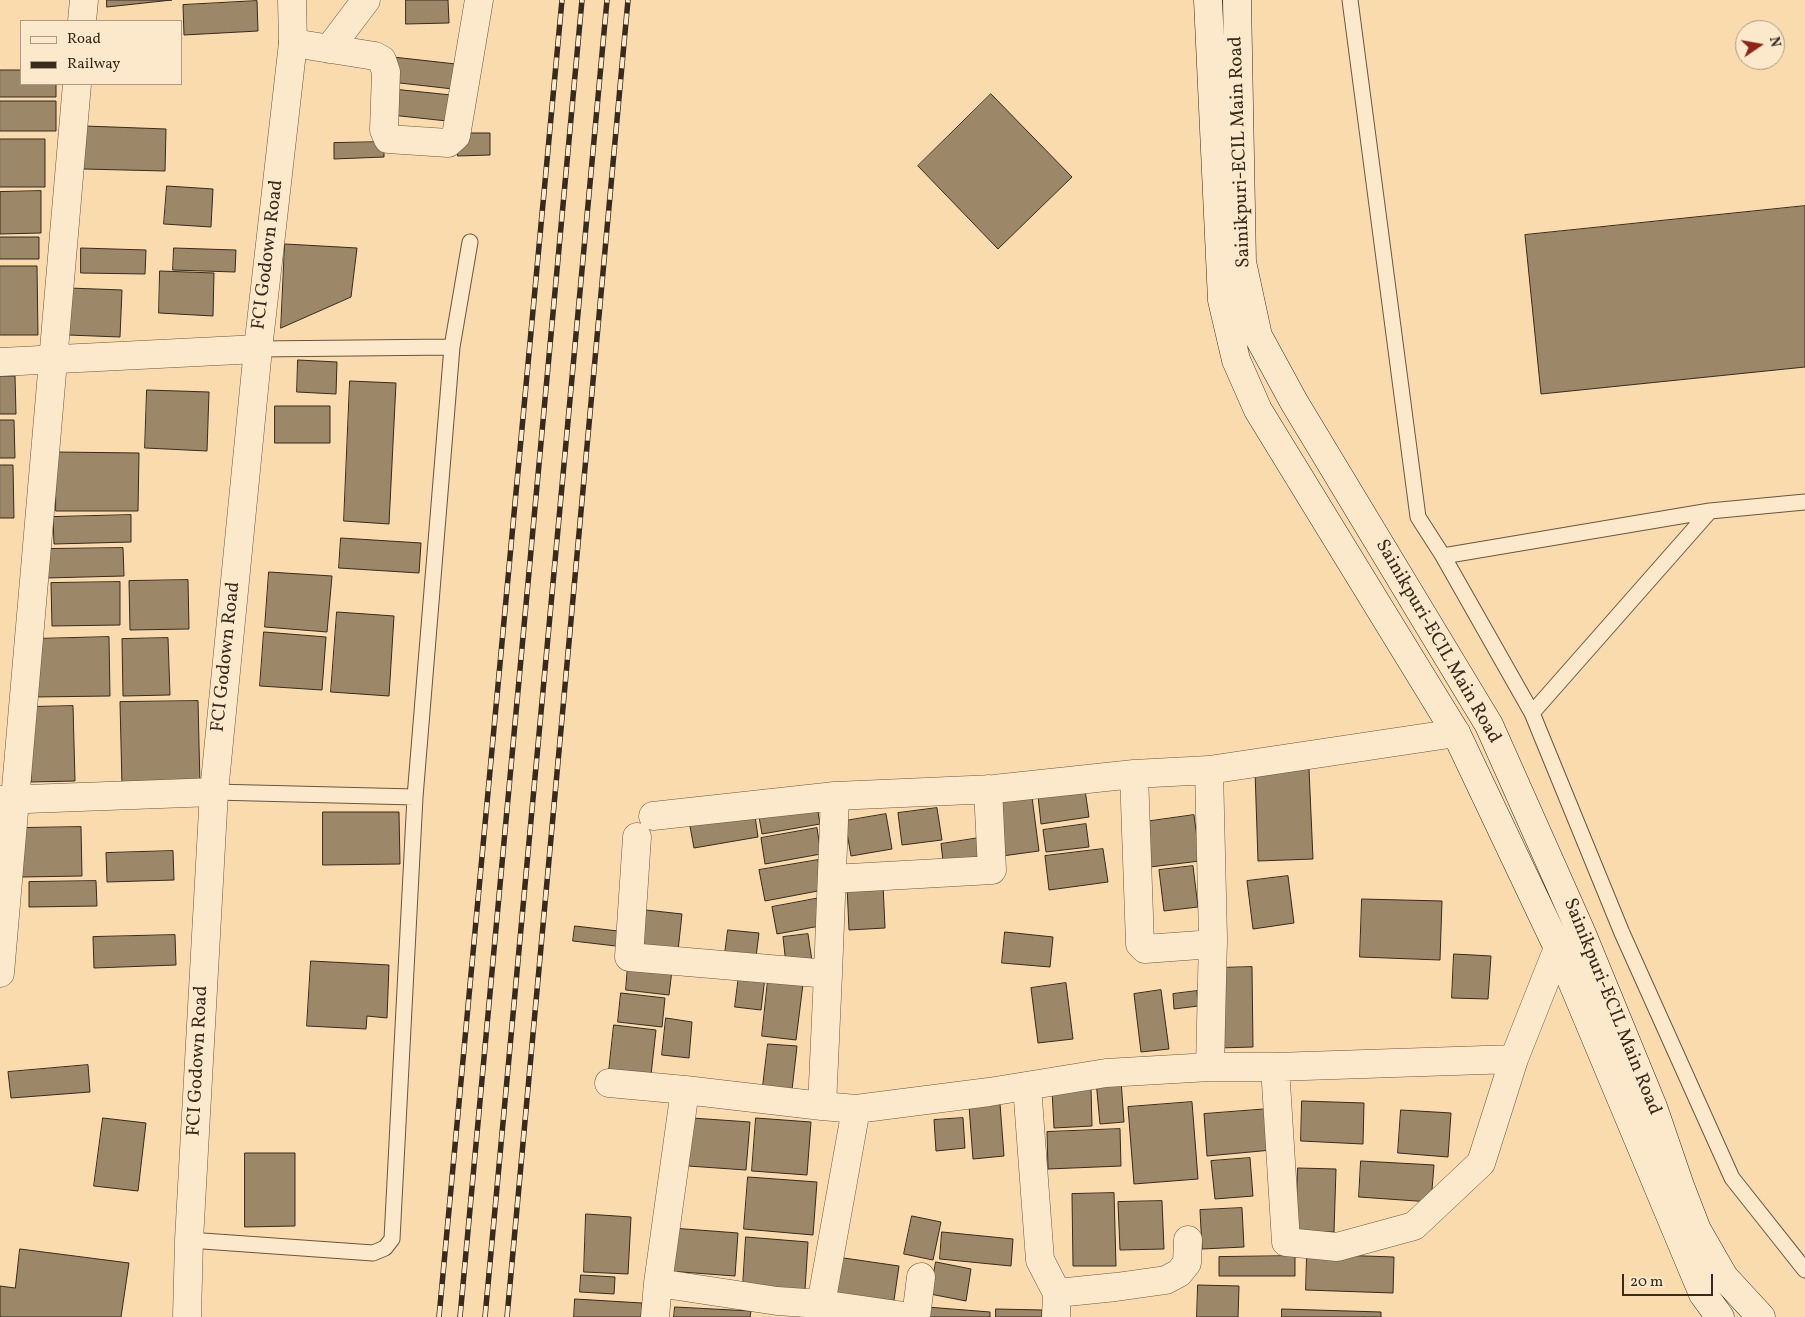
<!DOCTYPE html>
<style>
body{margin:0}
#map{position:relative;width:1805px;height:1317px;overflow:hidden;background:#fadbae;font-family:Vollkorn,serif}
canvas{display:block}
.legend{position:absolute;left:20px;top:20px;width:162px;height:65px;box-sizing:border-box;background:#fce8ca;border:1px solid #ad9c85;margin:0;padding:6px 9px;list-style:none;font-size:15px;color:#362b1e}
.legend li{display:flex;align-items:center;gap:10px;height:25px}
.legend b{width:25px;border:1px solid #ad9c85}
.north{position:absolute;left:1735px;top:20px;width:50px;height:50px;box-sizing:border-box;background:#fce8ca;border:1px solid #ad9c85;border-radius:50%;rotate:78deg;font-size:14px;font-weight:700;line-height:20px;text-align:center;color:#362b1e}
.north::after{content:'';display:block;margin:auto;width:18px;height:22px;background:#8f2418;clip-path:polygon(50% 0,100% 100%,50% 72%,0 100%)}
.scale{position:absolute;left:1622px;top:1274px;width:91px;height:22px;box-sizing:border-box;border:2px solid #362b1e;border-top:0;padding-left:6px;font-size:15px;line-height:18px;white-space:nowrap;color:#362b1e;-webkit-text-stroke:4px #fce8ca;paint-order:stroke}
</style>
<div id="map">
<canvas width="1805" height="1317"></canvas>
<ul class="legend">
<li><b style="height:6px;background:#fce8ca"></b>Road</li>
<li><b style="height:6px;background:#362b1e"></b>Railway</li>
</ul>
<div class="north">N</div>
<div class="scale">20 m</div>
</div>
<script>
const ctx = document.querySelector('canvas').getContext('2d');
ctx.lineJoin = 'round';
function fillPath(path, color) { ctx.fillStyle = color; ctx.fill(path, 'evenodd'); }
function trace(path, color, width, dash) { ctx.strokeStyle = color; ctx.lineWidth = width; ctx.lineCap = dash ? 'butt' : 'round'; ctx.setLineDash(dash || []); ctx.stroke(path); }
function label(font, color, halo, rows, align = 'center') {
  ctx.font = font + ' Vollkorn,serif'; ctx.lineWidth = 4.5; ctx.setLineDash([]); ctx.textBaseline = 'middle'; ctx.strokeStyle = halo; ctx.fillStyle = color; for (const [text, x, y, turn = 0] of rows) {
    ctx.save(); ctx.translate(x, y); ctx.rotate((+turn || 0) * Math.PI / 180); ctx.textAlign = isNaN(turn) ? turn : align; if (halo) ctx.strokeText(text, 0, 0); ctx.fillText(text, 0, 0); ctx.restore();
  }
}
const building = new Path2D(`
 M107,0h65l-65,7z
 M406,0h42l1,23 -43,1z
 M257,1l1,30 -74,4 -1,-30z
 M393,57l63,7 -3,25 -62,-7z
 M0,70h21v14h35v13h-56z
 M393,89l58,6 -4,26 -56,-6z
 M991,94l81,83 -74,72 -80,-83z
 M0,101h56v30h-56z
 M85,126l81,3 -1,42 -81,-2z
 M458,133h32v22l-32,1z
 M0,139h45v48h-45z
 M384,142v15l-50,2v-16z
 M167,186l46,3 -2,38 -47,-3z
 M41,191v42l-41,1v-42z
 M1805,206v161l-264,27 -16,-159z
 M0,237h39v22h-39z
 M285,244l72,4 -6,49 -70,31z
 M81,248l65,2 -1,24 -64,-1z
 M174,248l62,2 -1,22 -62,-2z
 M0,266h37l1,69h-38z
 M160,271l54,2 -1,43 -54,-3z
 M69,288l53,2 -2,47 -52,-2z
 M298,360l39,2 -1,32 -39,-2z
 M0,376h15l1,38h-16z
 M350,381l46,2 -7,141 -45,-3z
 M147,390l62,2 -2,59 -62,-3z
 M275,406h55v37h-55z
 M0,420h14l1,38h-15z
 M56,452l83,1 -1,58h-82z
 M0,465h13l1,53h-14z
 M131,515v27l-77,2 -1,-27z
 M341,538l80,5 -2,30 -80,-5z
 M123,548l1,28 -79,2v-29z
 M269,572l63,4 -5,56 -62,-5z
 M188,580l1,49 -59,1 -1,-49z
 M120,582v43l-68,1 -1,-43z
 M337,612l57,4 -5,80 -58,-4z
 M264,632l62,5 -4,53 -62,-4z
 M109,637l1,59 -76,1 -1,-58z
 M168,638l2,57 -47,1 -1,-57z
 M198,701l2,84 -78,1 -2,-84z
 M73,706l2,75 -44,1 -1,-75z
 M1309,769l4,90 -55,2 -3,-90z
 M1085,790l4,27 -48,7 -3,-28z
 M1032,797l7,54 -37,5 -7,-55z
 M816,800l4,24 -58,10 -4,-23z
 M937,808l5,32 -40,5 -4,-32z
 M754,809l4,28 -64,11 -5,-27z
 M323,812h76l1,52 -77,1z
 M886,814l6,35 -41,7 -6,-35z
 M1194,815l6,46 -50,6 -6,-45z
 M1086,824l3,23 -43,5 -3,-22z
 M81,827l1,49 -60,1 -1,-49z
 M817,828l4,26 -56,10 -4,-26z
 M979,838l5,25 -40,6 -3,-25z
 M1103,849l5,33 -59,8 -4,-34z
 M173,851l1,29 -67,2 -1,-29z
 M818,860l5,30 -58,11 -6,-31z
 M1193,866l5,41 -34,4 -5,-41z
 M1288,876l6,47 -41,6 -6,-48z
 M96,881l1,25 -68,1v-25z
 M883,884l2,44 -36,2 -2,-44z
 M820,898l5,27 -48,9 -5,-27z
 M1362,899l80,2 -2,59 -80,-3z
 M646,910l36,4 -4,37 -35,-4z
 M575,926l43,5 -2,15 -43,-5z
 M728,930l31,3 -3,24 -31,-3z
 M1005,932l48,5 -3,30 -48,-4z
 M808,934l4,27 -26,3 -3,-27z
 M175,935l1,30 -82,3 -1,-31z
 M1454,954l37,2 -3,43 -36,-1z
 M311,961l78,4 -2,53 -20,-2 -1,13 -59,-3z
 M628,965l44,5 -3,25 -43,-5z
 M1252,967l1,80 -35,1 -1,-80z
 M739,975l26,2 -4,33 -26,-3z
 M768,980l35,4 -7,56 -34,-4z
 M1066,983l7,56 -35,4 -7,-55z
 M1161,990l8,59 -28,3 -7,-58z
 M1197,991l1,15 -24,3 -1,-15z
 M621,993l44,5 -3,29 -44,-5z
 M666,1018l26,4 -3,36 -27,-3z
 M614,1025l42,5 -5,45 -42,-4z
 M768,1044l29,2 -5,44 -29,-4z
 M88,1065l2,27 -79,6 -3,-26z
 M1121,1080l3,42 -24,2 -4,-43z
 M1091,1088l1,38 -38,2 -2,-38z
 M1302,1101l62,2 -1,41 -62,-3z
 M1192,1102l6,77 -64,5 -6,-77z
 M1000,1104l4,52 -31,3 -4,-53z
 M1269,1109l3,41 -65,6 -3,-42z
 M1401,1110l50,3 -3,44 -50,-4z
 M103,1118l43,5 -8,68 -44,-5z
 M692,1118l58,4 -4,48 -58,-4z
 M756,1118l55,4 -4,53 -55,-4z
 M963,1118l2,30 -29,3 -2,-31z
 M1120,1129l1,37 -73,3 -1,-37z
 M245,1153h50v73l-50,1z
 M1250,1158l3,38 -38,3 -4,-38z
 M1361,1161l73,4 -3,37 -72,-5z
 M1298,1168l38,1 -2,63h-38z
 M748,1177l69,5 -4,53 -69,-6z
 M1114,1193l2,73h-43l-1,-72z
 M1162,1201l2,48 -44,1 -2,-48z
 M1242,1208l2,39 -42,2 -2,-39z
 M586,1214l45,3 -3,57 -44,-2z
 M912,1216l29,6 -8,38 -29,-6z
 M672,1228l66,5 -3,43 -67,-5z
 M942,1232l71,7 -2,27 -71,-7z
 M746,1237l62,5 -3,48 -62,-4z
 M20,1249l109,14 -8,54h-121v-31l15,2z
 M1307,1254l87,3 -1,36 -87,-3z
 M1295,1256v20h-76v-19z
 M837,1257l62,9 -6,41 -61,-9z
 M936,1262l35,7 -5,32 -36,-7z
 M581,1275l34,2 -1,17 -34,-2z
 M1198,1285l41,1 -1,31h-41z
 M575,1299l67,4 -1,14h-67z
 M675,1307l76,4 -1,6h-76z
 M927,1307l63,5v5h-64z
 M996,1309l46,1v7h-46z
 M1282,1309l99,3v5h-99z`);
fillPath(building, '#9c8769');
trace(building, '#362b1e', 1);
const service = new Path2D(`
 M1350,0l68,517 25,39 89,157 90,220 110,245 73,92
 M258,349l194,-2
 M1443,556l267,-45 95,-9
 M1532,713l178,-202
 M214,792l201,5
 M189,1240l184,13 12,-5 7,-9 23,-442 37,-450 18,-105`);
const minor = new Path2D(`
 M82,21l2,-21
 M293,43l82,13 7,4 4,12 -2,58 4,9 60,4 8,-7 23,-136
 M329,49l37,-49
 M0,362l258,-13
 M1209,770l4,168 -3,129
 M1134,774l6,170 5,5 68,-5
 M0,800l214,-8
 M653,816l182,-20 159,-7 140,-15 75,-4 247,-37
 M637,837l-8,120 199,17 7,-178
 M832,879l160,-9 -4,-81
 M0,973l77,-889
 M1275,1067l11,175 51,5 77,-21 67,-63 33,-104 44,-111
 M609,1083l76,7 137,16 34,3 133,-17 117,-19 104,-6h65l239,-8
 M1027,1086l13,174 17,33
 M822,1106l6,-132
 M658,1283l27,-193
 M821,1304l90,13
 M655,1317l3,-34 119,18 44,3 35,-195
 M916,1317l5,-40
 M1056,1317l1,-24 59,-6 50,-7 13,-7 8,-10 1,-23`);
const tertiary = new Path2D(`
 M187,1317l2,-77 25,-448 44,-443 35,-306 -1,-43`);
const secondary = new Path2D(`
 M1208,0l14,300 14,60 22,50 198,323 102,215 145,346 17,23
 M1237,0l5,262 16,74 36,66 195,323 93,209 71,173 27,79 17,44 27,47 37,40`);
trace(service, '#675742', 17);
trace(minor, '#675742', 29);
trace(tertiary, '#675742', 29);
trace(secondary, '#362b1e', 29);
trace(service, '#fce8ca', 15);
trace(minor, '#fce8ca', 28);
trace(tertiary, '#fce8ca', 28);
trace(secondary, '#fce8ca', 28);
const rail = new Path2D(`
 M439,1317l123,-1317
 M460,1317l122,-1317
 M485,1317l122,-1317
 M507,1317l121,-1317`);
trace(rail, '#362b1e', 5.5);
trace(rail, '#fce8ca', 4, [11]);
label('19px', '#362b1e', '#fce8ca', [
 ["Sainikpuri-ECIL Main Road",1241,152,-92],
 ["FCI Godown Road",269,255,-83],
 ["Sainikpuri-ECIL Main Road",1437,642,60],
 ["FCI Godown Road",227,657,-84],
 ["Sainikpuri-ECIL Main Road",1611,1007,68],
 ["FCI Godown Road",199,1061,-87]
]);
</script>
